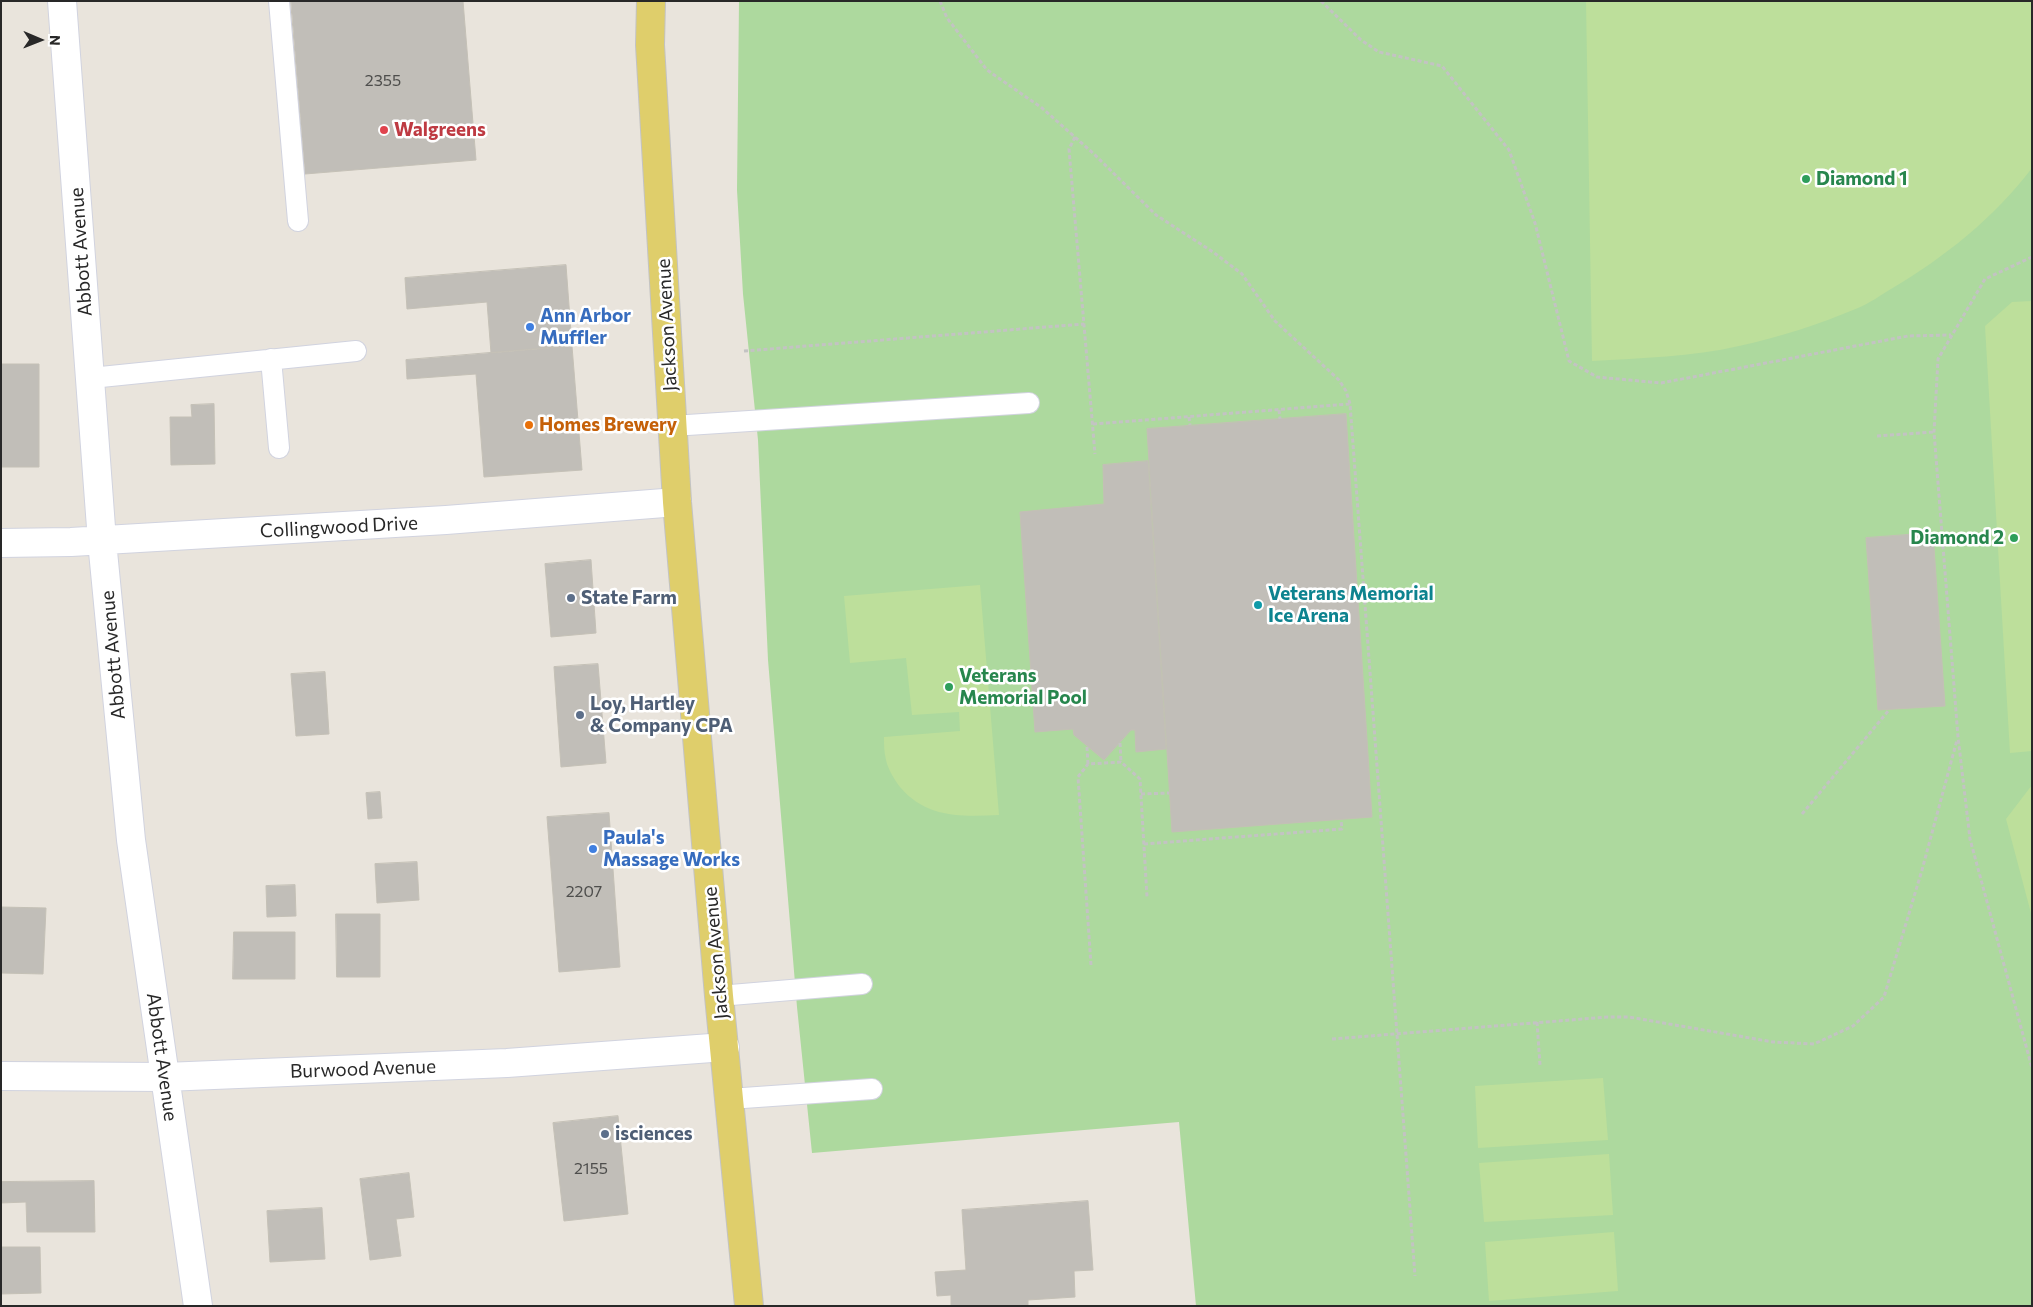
<!DOCTYPE html>
<style>
body{margin:0}
#map{position:relative;width:2033px;height:1307px;overflow:hidden;background:#e9e4dc;font-family:Commissioner,sans-serif}
canvas{display:block}
.frame{position:absolute;inset:0;border:2px solid #282828;pointer-events:none}
.north{position:absolute;left:15px;top:15px;width:50px;height:50px;-webkit-text-stroke:4px #fff;paint-order:stroke;rotate:91deg;font-size:14px;font-weight:700;line-height:20px;text-align:center;color:#282828}
.north::after{content:'';display:block;margin:auto;width:18px;height:22px;background:#282828;clip-path:polygon(50% 0,100% 100%,50% 72%,0 100%)}
</style>
<div id="map">
<canvas width="2033" height="1307"></canvas>
<div class="frame"></div>
<div class="north">N</div>
</div>
<script>
const ctx = document.querySelector('canvas').getContext('2d');
ctx.lineJoin = 'round';
function fillPath(path, color) { ctx.fillStyle = color; ctx.fill(path, 'evenodd'); }
function trace(path, color, width, dash) { ctx.strokeStyle = color; ctx.lineWidth = width; ctx.lineCap = dash ? 'butt' : 'round'; ctx.setLineDash(dash || []); ctx.stroke(path); }
function label(font, color, halo, rows, align = 'center') {
  ctx.font = font + ' Commissioner,sans-serif'; ctx.lineWidth = 5; ctx.setLineDash([]); ctx.textBaseline = 'middle'; ctx.strokeStyle = halo; ctx.fillStyle = color; for (const [text, x, y, turn = 0] of rows) {
    ctx.save(); ctx.translate(x, y); ctx.rotate((+turn || 0) * Math.PI / 180); ctx.textAlign = isNaN(turn) ? turn : align; if (halo) ctx.strokeText(text, 0, 0); ctx.fillText(text, 0, 0); ctx.restore();
  }
}
fillPath(new Path2D(`
 M739,1h1293v1305h-836l-17,-184 -367,31 -15,-146 -29,-347 -10,-220 -15,-146 -6,-104z`), '#add99e');
fillPath(new Path2D(`
 M1586,1h446v167c-38,50 -87,89 -141,121 -10,6 -21,14 -33,19 -38,16 -78,29 -119,38 -47,11 -98,12 -147,15z
 M2032,301v450l-22,2 -25,-427 27,-24z
 M980,585l19,230c-37,2 -73,3 -99,-28 -6,-8 -12,-18 -14,-27 -2,-8 -2,-16 -2,-23l76,-6 -1,-19 -47,3 -6,-57 -56,5 -6,-67z
 M2032,785v132l-26,-98z
 M1603,1078l5,62 -130,8 -3,-62z
 M1609,1154l4,61 -129,7 -5,-59z
 M1614,1232l4,59 -129,10 -4,-59z`), '#bddf9b');
const building = new Path2D(`
 M291,1h172l13,159 -171,14z
 M566,265l6,81 -81,7 -4,-51 -80,7 -2,-31z
 M572,346l10,124 -98,7 -8,-103 -69,5 -1,-19z
 M1,364h38v103h-38z
 M214,404l1,60 -44,1 -1,-48h22l-1,-12z
 M1346,414l26,403 -200,15 -25,-403z
 M1148,461l18,288 -30,3 -1,-22h-4l-27,30 -30,-25 -1,-6 -38,3 -15,-220 84,-8 -1,-39z
 M1933,533l12,173 -67,4 -12,-172z
 M591,560l5,73 -45,4 -6,-73z
 M598,664l8,99 -45,4 -7,-100z
 M325,672l4,62 -33,2 -5,-62z
 M380,792l2,26 -14,1 -2,-26z
 M609,813l11,154 -61,5 -12,-155z
 M417,862l2,38 -42,3 -2,-39z
 M295,885l1,31 -29,1 -1,-31z
 M1,907l45,1 -3,66 -42,-1z
 M336,914h44v63h-43z
 M234,932h61v47h-62z
 M618,1116l10,98 -64,7 -11,-98z
 M409,1173l5,44 -18,2 5,37 -31,4 -10,-81z
 M94,1181l1,51h-68l-1,-30 -25,1v-21z
 M1088,1201l5,69 -19,1 1,26 -47,3v6h-77v-11l-14,1 -2,-24 31,-2 -4,-60z
 M322,1208l3,51 -55,3 -3,-51z
 M1,1247h39l1,46 -40,1z`);
fillPath(building, '#c1beb8');
trace(building, '#c4c0b6', 1);
const lane = new Path2D(`
 M279,1l19,220
 M271,359l8,89
 M91,378l265,-27
 M672,426l357,-23
 M719,996l143,-12
 M729,1099l143,-10`);
const street = new Path2D(`
 M62,1l40,540 29,299 67,466
 M1,543l70,-1 375,-22 231,-18
 M1,1076l164,1 342,-14 218,-16`);
const primary = new Path2D(`
 M651,1l-1,44 27,457 42,494 30,310`);
trace(lane, '#d1d3df', 22);
trace(street, '#d1d3df', 30);
trace(primary, '#c3c3c3', 30);
trace(new Path2D(`
 M940,1l7,17 40,52 55,38 52,46 62,61 57,37 29,22 33,47 64,59 7,11 4,13
 M1321,1l40,39 18,12 63,14 67,84 26,73 34,138 28,16 64,6 247,-47 43,-1
 M1075,137l-6,12 26,305
 M2032,257l-47,22 -47,80 -4,73 24,305 12,102 62,229
 M744,351l340,-27
 M1279,410l1,9
 M1189,417l1,8
 M1093,424l257,-20 65,872
 M1877,436l57,-4
 M1120,743l1,19
 M1087,747l1,17
 M1141,794l28,-1
 M1802,814l87,-104
 M1144,844l198,-15 -1,-9
 M1091,965l-13,-188 10,-13 33,-2 19,17 7,118
 M1537,1022l3,43
 M1332,1039l276,-22h21l144,25 41,2 39,-18 31,-29 38,-127 35,-130`), '#c3c3c3', 3, [4, 2.5]);
trace(lane, '#fff', 20);
trace(street, '#fff', 28);
trace(primary, '#dfce6b', 28);
for (const [x, y, r, color] of [
 [384,130,5,"#e0444e"],
 [1806,179,5,"#2e9e5b"],
 [530,327,5,"#3f7fe0"],
 [529,425,5,"#e8710a"],
 [2014,538,5,"#2e9e5b"],
 [571,598,5,"#5c6f8a"],
 [1258,605,5,"#0f9aa8"],
 [949,687,5,"#2e9e5b"],
 [580,715,5,"#5c6f8a"],
 [593,849,5,"#3f7fe0"],
 [605,1134,5,"#5c6f8a"]
]) { const dot = new Path2D(); dot.arc(x, y, r, 0, 2 * Math.PI); ctx.fillStyle = color; ctx.fill(dot); trace(dot, '#fff', 2); }
label('16px', '#4e4e4c', null, [
 ["2355",383,81],
 ["2207",584,892],
 ["2155",591,1169]
]);
label('bold 19px', '#be3a42', '#fff', [
 ["Walgreens",394,130]
], 'left');
label('bold 19px', '#27864d', '#fff', [
 ["Diamond 1",1816,179],
 ["Diamond 2",2004,538,"right"],
 ["Veterans",959,676],
 ["Memorial Pool",959,698]
], 'left');
label('19px', '#282828', '#fff', [
 ["Abbott Avenue",81,252,-94],
 ["Jackson Avenue",667,325,-93],
 ["Collingwood Drive",339,527,-3],
 ["Abbott Avenue",113,655,-95],
 ["Jackson Avenue",716,953,-95],
 ["Abbott Avenue",162,1057,82],
 ["Burwood Avenue",363,1069,-2]
]);
label('bold 19px', '#366cbe', '#fff', [
 ["Ann Arbor",540,316],
 ["Muffler",540,338],
 ["Paula's",603,838],
 ["Massage Works",603,860]
], 'left');
label('bold 19px', '#c56008', '#fff', [
 ["Homes Brewery",539,425]
], 'left');
label('bold 19px', '#0d838f', '#fff', [
 ["Veterans Memorial",1268,594],
 ["Ice Arena",1268,616]
], 'left');
label('bold 19px', '#4e5e75', '#fff', [
 ["State Farm",581,598],
 ["Loy, Hartley",590,704],
 ["& Company CPA",590,726],
 ["isciences",615,1134]
], 'left');
</script>
